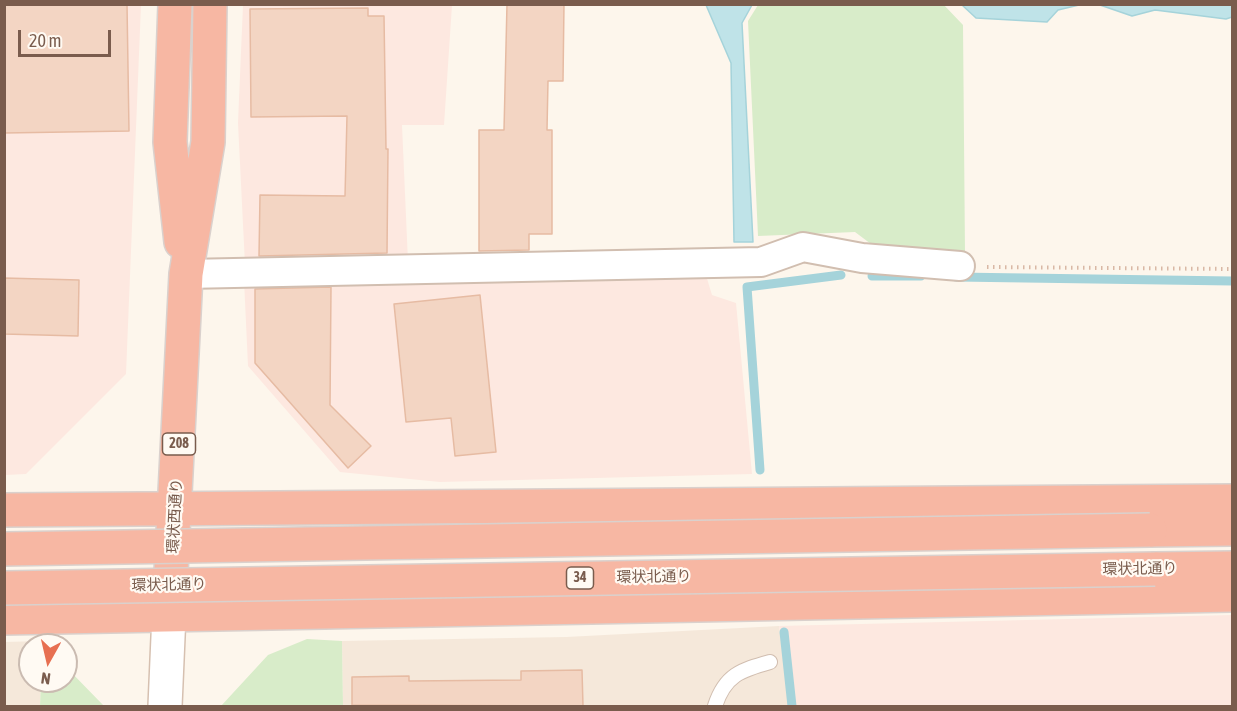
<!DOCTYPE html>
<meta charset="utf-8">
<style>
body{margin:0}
#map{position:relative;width:1237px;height:711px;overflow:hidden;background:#fdf6ec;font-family:"Asap Condensed",sans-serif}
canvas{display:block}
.frame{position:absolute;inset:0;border:6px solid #7a5c4d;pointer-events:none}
.north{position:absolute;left:18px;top:633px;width:60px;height:60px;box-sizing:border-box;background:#fffaf3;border:2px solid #cabbb1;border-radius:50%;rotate:188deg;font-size:16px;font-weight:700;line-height:24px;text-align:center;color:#7a5c4d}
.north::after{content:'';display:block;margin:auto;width:21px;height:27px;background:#e76f51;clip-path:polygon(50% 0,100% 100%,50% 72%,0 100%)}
.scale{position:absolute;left:18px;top:30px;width:93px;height:27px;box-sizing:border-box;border:3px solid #7a5c4d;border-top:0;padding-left:8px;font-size:18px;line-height:21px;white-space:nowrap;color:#7a5c4d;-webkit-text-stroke:4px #fffaf3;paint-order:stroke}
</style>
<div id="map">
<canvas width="1237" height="711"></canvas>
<div class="frame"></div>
<div class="north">N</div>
<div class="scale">20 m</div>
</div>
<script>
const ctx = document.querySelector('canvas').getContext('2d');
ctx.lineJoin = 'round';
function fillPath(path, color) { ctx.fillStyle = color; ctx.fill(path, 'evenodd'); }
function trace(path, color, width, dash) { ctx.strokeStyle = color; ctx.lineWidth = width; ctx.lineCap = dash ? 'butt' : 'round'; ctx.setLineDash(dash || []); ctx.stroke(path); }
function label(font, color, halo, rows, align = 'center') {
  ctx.font = font + ' "Asap Condensed","Noto Sans JP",sans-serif'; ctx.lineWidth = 4.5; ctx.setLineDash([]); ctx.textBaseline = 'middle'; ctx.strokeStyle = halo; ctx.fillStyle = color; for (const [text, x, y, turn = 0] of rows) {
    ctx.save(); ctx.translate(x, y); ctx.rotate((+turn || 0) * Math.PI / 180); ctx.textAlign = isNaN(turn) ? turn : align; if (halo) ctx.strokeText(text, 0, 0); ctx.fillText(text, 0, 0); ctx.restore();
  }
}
fillPath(new Path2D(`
 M779,626l11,80h-447l-1,-65 224,-4z
 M42,641v4h-12v36h11l-1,25h-35l-1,-64z`), '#f5e8da');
fillPath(new Path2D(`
 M5,5h136l-15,369 -100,100 -21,1z
 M243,5h209l-8,120h-42l6,137 -163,3 -7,-142z
 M705,272l7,23 24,8 16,171 -312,8 -100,-10 -92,-106 -4,-86z
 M1232,615v91h-442l-11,-80z`), '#fde8e0');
fillPath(new Path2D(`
 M943,4l20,21 2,228 -94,-9 -16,-12 -97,4 -10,-215 10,-16z
 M307,639l35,2 1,65h-122l47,-51z
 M66,667l38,39h-64l1,-25h25z`), '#d8ecc9');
const water = new Path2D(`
 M706,5h46l-10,18 11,219h-19l-3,-179z
 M962,5h117l-21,5 -11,12 -71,-4z
 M1100,5h132v12l-6,2 -71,-9 -23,6z`);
fillPath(water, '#bfe3e8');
trace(water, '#a5d3da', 1.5);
trace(new Path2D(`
 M872,276h49
 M956,277l276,4
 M760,470l-13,-183 94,-12
 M784,632l8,74`), '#a5d3da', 9);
const building = new Path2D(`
 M4,4h123l2,127 -125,2z
 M507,4h57l-1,77h-15l-1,49h5v104h-23v16l-50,1v-121h25z
 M368,8v8h16l2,133h2l-1,104 -128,3 1,-61 85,1 2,-80 -96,1 -1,-108z
 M4,278l75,2 -1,56 -74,-2z
 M331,287l-1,118 41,41 -23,22 -93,-105v-74z
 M480,295l16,157 -41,4 -4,-38 -45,4 -12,-118z
 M582,670l1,36 -231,-1v-28l57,-1v5l112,-1v-9z`);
fillPath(building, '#f3d5c3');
trace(building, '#e6bba3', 1.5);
const lane = new Path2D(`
 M715,706c10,-31 26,-36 55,-44`);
const street = new Path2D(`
 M186,274l575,-12 42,-15 59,11 98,8`);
const secondary = new Path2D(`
 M165,706l4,-92`);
const highway = new Path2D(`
 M175,4l-5,138 11,100
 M4,510l1228,-9
 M1150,530l82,-1
 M1155,569l77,-1
 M169,612l17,-338 22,-132 2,-138
 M4,618l1228,-23`);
trace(lane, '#d1beb0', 16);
trace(street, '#d1beb0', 32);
trace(secondary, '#d6c0b0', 36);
trace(highway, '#dad1cd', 36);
trace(new Path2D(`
 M987,267l245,2`), '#d9b8a5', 4, [1.5, 4.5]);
trace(lane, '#fff', 14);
trace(street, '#fff', 28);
trace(secondary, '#fff', 33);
trace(highway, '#f7b7a3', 33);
const highwayBridge = new Path2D(`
 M4,549l1146,-19
 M4,588l1151,-19`);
trace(highwayBridge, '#dad1cd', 36, []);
trace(highwayBridge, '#f7b7a3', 33);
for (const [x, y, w] of [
 [179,444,33],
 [580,578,27]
]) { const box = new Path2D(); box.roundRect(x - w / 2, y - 11, w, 22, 4.5); ctx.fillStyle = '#fffaf3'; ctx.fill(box); trace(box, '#7a5c4d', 1.5); }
label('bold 14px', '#7a5c4d', null, [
 ["208",179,444],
 ["34",580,578]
]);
label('15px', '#7a5c4d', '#fffaf3', [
 ["環状西通り",175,516,-87],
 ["環状北通り",1140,569,-1],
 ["環状北通り",654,577,-1],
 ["環状北通り",169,585,-1]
]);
</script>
